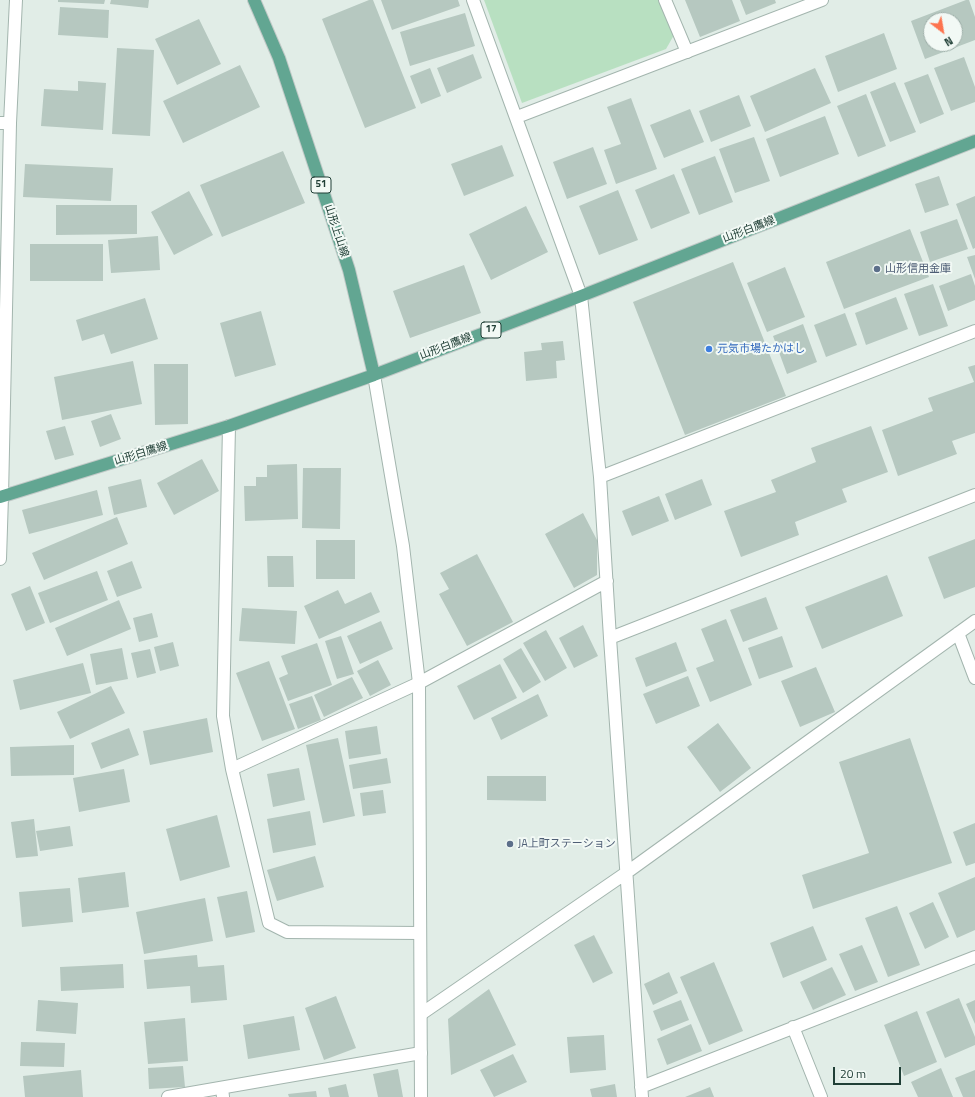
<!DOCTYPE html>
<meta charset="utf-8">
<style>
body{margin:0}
#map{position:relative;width:975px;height:1097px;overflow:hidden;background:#e1ede7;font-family:"Titillium Web",sans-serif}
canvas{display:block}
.north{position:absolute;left:923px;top:12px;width:40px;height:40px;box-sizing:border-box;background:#f2f9f5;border:1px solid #9eafa9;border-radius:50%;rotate:149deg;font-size:11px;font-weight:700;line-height:16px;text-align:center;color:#203f36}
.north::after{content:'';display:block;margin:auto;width:14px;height:18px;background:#fd744f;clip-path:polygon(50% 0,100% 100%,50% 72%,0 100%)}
.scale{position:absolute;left:833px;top:1067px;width:68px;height:18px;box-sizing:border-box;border:2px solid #203f36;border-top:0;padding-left:5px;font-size:12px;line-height:14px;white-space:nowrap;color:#203f36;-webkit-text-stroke:3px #f2f9f5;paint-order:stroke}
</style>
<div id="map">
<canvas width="975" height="1097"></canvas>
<div class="north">N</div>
<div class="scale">20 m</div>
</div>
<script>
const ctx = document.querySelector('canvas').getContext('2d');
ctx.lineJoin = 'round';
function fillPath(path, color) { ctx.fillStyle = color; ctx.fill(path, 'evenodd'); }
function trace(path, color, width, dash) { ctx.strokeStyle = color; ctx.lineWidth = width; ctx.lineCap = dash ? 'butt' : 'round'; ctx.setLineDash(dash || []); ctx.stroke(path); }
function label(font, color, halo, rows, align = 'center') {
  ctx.font = font + ' "Titillium Web","Noto Sans JP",sans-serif'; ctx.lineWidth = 4; ctx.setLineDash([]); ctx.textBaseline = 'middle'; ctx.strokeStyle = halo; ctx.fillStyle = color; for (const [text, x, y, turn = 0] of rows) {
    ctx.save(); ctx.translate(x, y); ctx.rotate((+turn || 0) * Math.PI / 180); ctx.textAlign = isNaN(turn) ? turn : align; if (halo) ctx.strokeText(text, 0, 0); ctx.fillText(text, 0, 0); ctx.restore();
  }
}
fillPath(new Path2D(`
 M484,0h176l14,35 -8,14 -144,54z`), '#b8e0c1');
fillPath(new Path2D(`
 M58,0h47l-1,4 -46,-2z
 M111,0h38l-1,8 -38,-4z
 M369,0h4l43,108 -51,20 -43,-109z
 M381,0h77l2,6 -68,24z
 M685,0h47l8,21 -40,16z
 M740,0h35l1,3 -30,12z
 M966,0h3l6,17v23l-50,19 -14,-38zM931,20h24v24h-24z
 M60,7l49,3 -1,28 -50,-3z
 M465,13l10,33 -65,20 -10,-34z
 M199,19l22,45 -44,21 -22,-46z
 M884,33l13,36 -59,23 -13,-36z
 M117,48l37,2 -4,86 -38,-2z
 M473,54l9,24 -35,15 -10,-25z
 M964,57l11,30v15l-24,9 -17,-43z
 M240,65l20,42 -77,36 -20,-42z
 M430,68l11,28 -20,8 -11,-28z
 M815,68l16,35 -66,29 -15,-36z
 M928,74l16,40 -24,10 -16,-41z
 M78,81l28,2 -3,47 -62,-4 3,-37 34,2z
 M895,82l21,50 -26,10 -20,-50z
 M866,94l20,52 -28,11 -21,-51z
 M739,95l12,31 -40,16 -12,-31z
 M631,98l26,71 -41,15 -12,-34 17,-6 -14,-37z
 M690,109l14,33 -40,16 -14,-33z
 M825,116l14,38 -59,23 -14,-38z
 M754,137l16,44 -35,12 -16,-44z
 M502,145l12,31 -50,20 -13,-32z
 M593,147l14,37 -40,15 -14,-37z
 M283,151l22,52 -83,34 -22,-52z
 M715,156l18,46 -34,13 -18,-46z
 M25,164l88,4 -2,33 -88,-4z
 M674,174l16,39 -39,16 -16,-39z
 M939,176l10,29 -24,8 -10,-29z
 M618,190l20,50 -39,15 -20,-49z
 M189,191l24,44 -39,20 -23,-43z
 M975,196v52l-2,1 -17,-45z
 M56,205h81v29l-81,1z
 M526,206l22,46 -57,28 -22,-46z
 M957,219l11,30 -38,13 -10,-30z
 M910,229l19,48 -85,32 -18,-47z
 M158,236l2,34 -49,3 -3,-33z
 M30,244h73v37h-73z
 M975,255v24l-8,-22z
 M733,262l53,134 -101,39 -52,-133z
 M464,265l17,48 -71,25 -17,-47z
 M785,267l20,50 -38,15 -20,-49z
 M971,274l4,12v14l-27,11 -9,-25z
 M933,284l15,42 -29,10 -15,-42z
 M896,297l12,32 -42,16 -11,-32z
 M145,298l13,41 -47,15 -7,-20 -22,7 -6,-21z
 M261,311l15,54 -41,12 -15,-54z
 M845,313l12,32 -31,12 -12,-32z
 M803,324l14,38 -30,12 -14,-38z
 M563,341l2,19 -9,1 1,17 -31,3 -2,-29 18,-2 -1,-7z
 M133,361l9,43 -80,16 -8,-43z
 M154,364h34v60l-33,1z
 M975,365v68l-23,8 5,13 -59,22 -16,-46 51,-19 -5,-13 46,-16 -6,-15z
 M111,414l10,25 -21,8 -9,-26z
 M65,426l9,29 -19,5 -9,-29z
 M871,426l17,46 -46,17 5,13 -52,20 4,13 -58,22 -17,-46 52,-19 -5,-12 45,-18 -5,-14z
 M202,459l17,32 -45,24 -17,-32z
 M297,464l1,55 -53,2 -1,-35h12v-9h11v-12z
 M303,468h38l-1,61 -38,-1z
 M141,479l6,28 -33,8 -6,-28z
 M702,479l10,26 -37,15 -10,-26z
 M97,490l6,25 -74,19 -7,-24z
 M659,496l10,25 -37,15 -10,-25z
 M583,513l14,27v35l-23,13 -29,-54z
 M117,517l11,27 -84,36 -12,-27z
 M975,539v48l-31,12 -16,-42z
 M316,540h39v39h-39z
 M477,554l36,68 -46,24 -28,-52 10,-5 -9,-16z
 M267,556h26l1,31h-26z
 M132,561l10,27 -25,9 -10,-26z
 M97,571l11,29 -58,23 -12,-30z
 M887,575l16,41 -81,33 -17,-42z
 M30,586l15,37 -19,8 -15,-37z
 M338,590l7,14 26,-12 9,20 -61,27 -15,-33z
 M766,597l12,32 -35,13 -13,-32z
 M119,600l12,29 -64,27 -12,-28z
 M242,608l55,3 -2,33 -56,-3z
 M152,613l6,24 -19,5 -6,-24z
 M726,619l26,66 -42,17 -14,-34 18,-7 -13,-32z
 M381,621l12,28 -33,15 -13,-28z
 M583,625l15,31 -24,12 -15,-30z
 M546,630l21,38 -22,13 -22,-38z
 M341,636l13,38 -17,5 -12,-38z
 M782,636l11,31 -34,12 -11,-31z
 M173,642l6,24 -19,5 -6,-24z
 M676,642l11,29 -41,16 -11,-29z
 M317,643l15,42 -44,16 -9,-23 9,-4 -7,-18z
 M122,648l6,31 -32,6 -6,-31z
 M521,648l20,34 -18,11 -20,-34z
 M150,649l6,24 -19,5 -6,-25z
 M378,660l13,25 -21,11 -13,-25z
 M269,661l26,68 -33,12 -26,-68z
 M83,663l8,30 -71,17 -7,-30z
 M500,664l17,34 -43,22 -17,-34z
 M816,667l19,45 -35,15 -19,-46z
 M688,676l12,30 -44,18 -13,-30z
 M352,677l11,21 -39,19 -10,-22z
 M111,686l14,27 -55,26 -13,-27z
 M538,694l10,22 -47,24 -10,-22z
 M312,696l9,24 -23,9 -9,-25z
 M207,718l6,34 -63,13 -7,-34z
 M718,723l33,45 -31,24 -33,-45z
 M377,726l4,28 -32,5 -4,-28z
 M129,728l10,27 -38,14 -10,-26z
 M338,738l17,78 -32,7 -17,-78z
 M910,738l42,125 -139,46 -11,-34 67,-22 -30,-91z
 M74,745v30l-63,1 -1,-29z
 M387,758l4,25 -38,6 -4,-24z
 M299,768l6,32 -32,7 -6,-33z
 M124,769l6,33 -51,10 -6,-34z
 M487,776h59v25l-59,-1z
 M383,790l3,23 -23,3 -3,-23z
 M310,811l6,34 -43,8 -6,-34z
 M217,815l13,52 -50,14 -14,-52z
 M34,819l4,37 -22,2 -5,-36z
 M975,823v40l-9,3 -13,-34z
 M70,826l3,20 -33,5 -4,-20z
 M315,856l9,31 -47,14 -10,-31z
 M125,872l4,35 -47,6 -4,-35z
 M975,877v53l-18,8 -19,-45z
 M70,888l3,34 -51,5 -3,-35z
 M247,891l8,41 -29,6 -9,-41z
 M205,898l8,43 -69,13 -8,-42z
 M933,902l16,35 -24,12 -16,-36z
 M897,906l23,59 -32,12 -23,-59z
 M813,926l14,34 -44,18 -13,-35z
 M594,935l19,38 -20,10 -19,-38z
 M862,945l16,37 -23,9 -16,-37z
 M197,955l1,12 26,-2 3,35 -36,3 -1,-17 -43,3 -3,-29z
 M714,962l29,69 -34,14 -29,-68z
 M123,964l1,24 -63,3 -1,-24z
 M832,967l14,28 -33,15 -13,-28z
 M669,972l9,21 -25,12 -9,-21z
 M489,989l27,56 -65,30 -3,-56z
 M336,996l20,52 -32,12 -19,-52z
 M959,998l16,39v8l-30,13 -19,-46z
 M38,1000l40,3 -2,31 -40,-3z
 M681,1000l8,20 -28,11 -8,-20z
 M975,1000v24l-9,-20z
 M917,1011l20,51 -33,14 -20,-51z
 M294,1016l6,34 -52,9 -5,-34z
 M185,1018l3,43 -40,3 -4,-42z
 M691,1024l11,27 -35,14 -10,-26z
 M604,1035l2,35 -36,3 -3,-36z
 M21,1042l44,1 -1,24 -44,-1z
 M513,1054l14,28 -33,15 -14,-27z
 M183,1066l2,21 -36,2 -1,-21z
 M941,1068l12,29h-35l-7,-15z
 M398,1069l5,28h-25l-5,-23z
 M81,1070l2,27h-58l-2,-21z
 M975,1070v27h-12l-8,-19z
 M346,1084l3,13h-19l-2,-9z
 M615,1084l2,13h-25l-2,-8z
 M710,1087l4,10h-29z
 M316,1091l1,6h-28l-1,-3z`), '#b6c8c0');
const service = new Path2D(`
 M473,0l108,296 19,181 10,161 32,459
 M517,117l305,-117
 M0,123h10
 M229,426l-6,290 9,53 37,154 18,9 133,1
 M600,477l375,-146
 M958,633l17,45
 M610,638l365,-143
 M232,769l187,-86 188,-102
 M421,1014l205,-141 349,-252
 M793,1027l28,70
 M641,1087l334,-130
 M168,1097l253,-44`);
const minor = new Path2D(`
 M665,0l22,52
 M0,559l2,-63
 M222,1088l1,9`);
const tertiary = new Path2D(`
 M374,375l29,171 16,137 2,414
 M2,496l8,-373 6,-123`);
const primary = new Path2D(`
 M254,0l25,58 70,212 25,105
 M0,497l229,-71 145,-51 207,-79 394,-155`);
trace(service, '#a3b5ae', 14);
trace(minor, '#a3b5ae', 14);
trace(tertiary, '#a3b5ae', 14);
trace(primary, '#c1c9c7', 14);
trace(service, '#fff', 12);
trace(minor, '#fff', 12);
trace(tertiary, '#fff', 12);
trace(primary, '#62a692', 12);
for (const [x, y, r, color] of [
 [877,269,4,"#5c6f8a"],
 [709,349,4,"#3f7fe0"],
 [510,844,4,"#5c6f8a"]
]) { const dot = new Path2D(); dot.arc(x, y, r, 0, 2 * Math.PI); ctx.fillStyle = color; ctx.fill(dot); trace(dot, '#f2f9f5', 1.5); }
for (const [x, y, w] of [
 [321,185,20],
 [491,330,20]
]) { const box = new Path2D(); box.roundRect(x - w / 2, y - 8, w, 16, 3); ctx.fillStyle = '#f2f9f5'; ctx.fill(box); trace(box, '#203f36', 1); }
label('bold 10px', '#203f36', null, [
 ["51",321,185],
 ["17",491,330]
]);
label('11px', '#203f36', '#f2f9f5', [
 ["山形白鷹線",749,230,-21],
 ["山形上山線",336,231,72],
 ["山形白鷹線",446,347,-21],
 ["山形白鷹線",141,454,-17]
]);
label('11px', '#4e5e75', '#f2f9f5', [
 ["山形信用金庫",885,269],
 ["JA上町ステーション",518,844]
], 'left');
label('11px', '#366cbe', '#f2f9f5', [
 ["元気市場たかはし",717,349]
], 'left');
</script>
